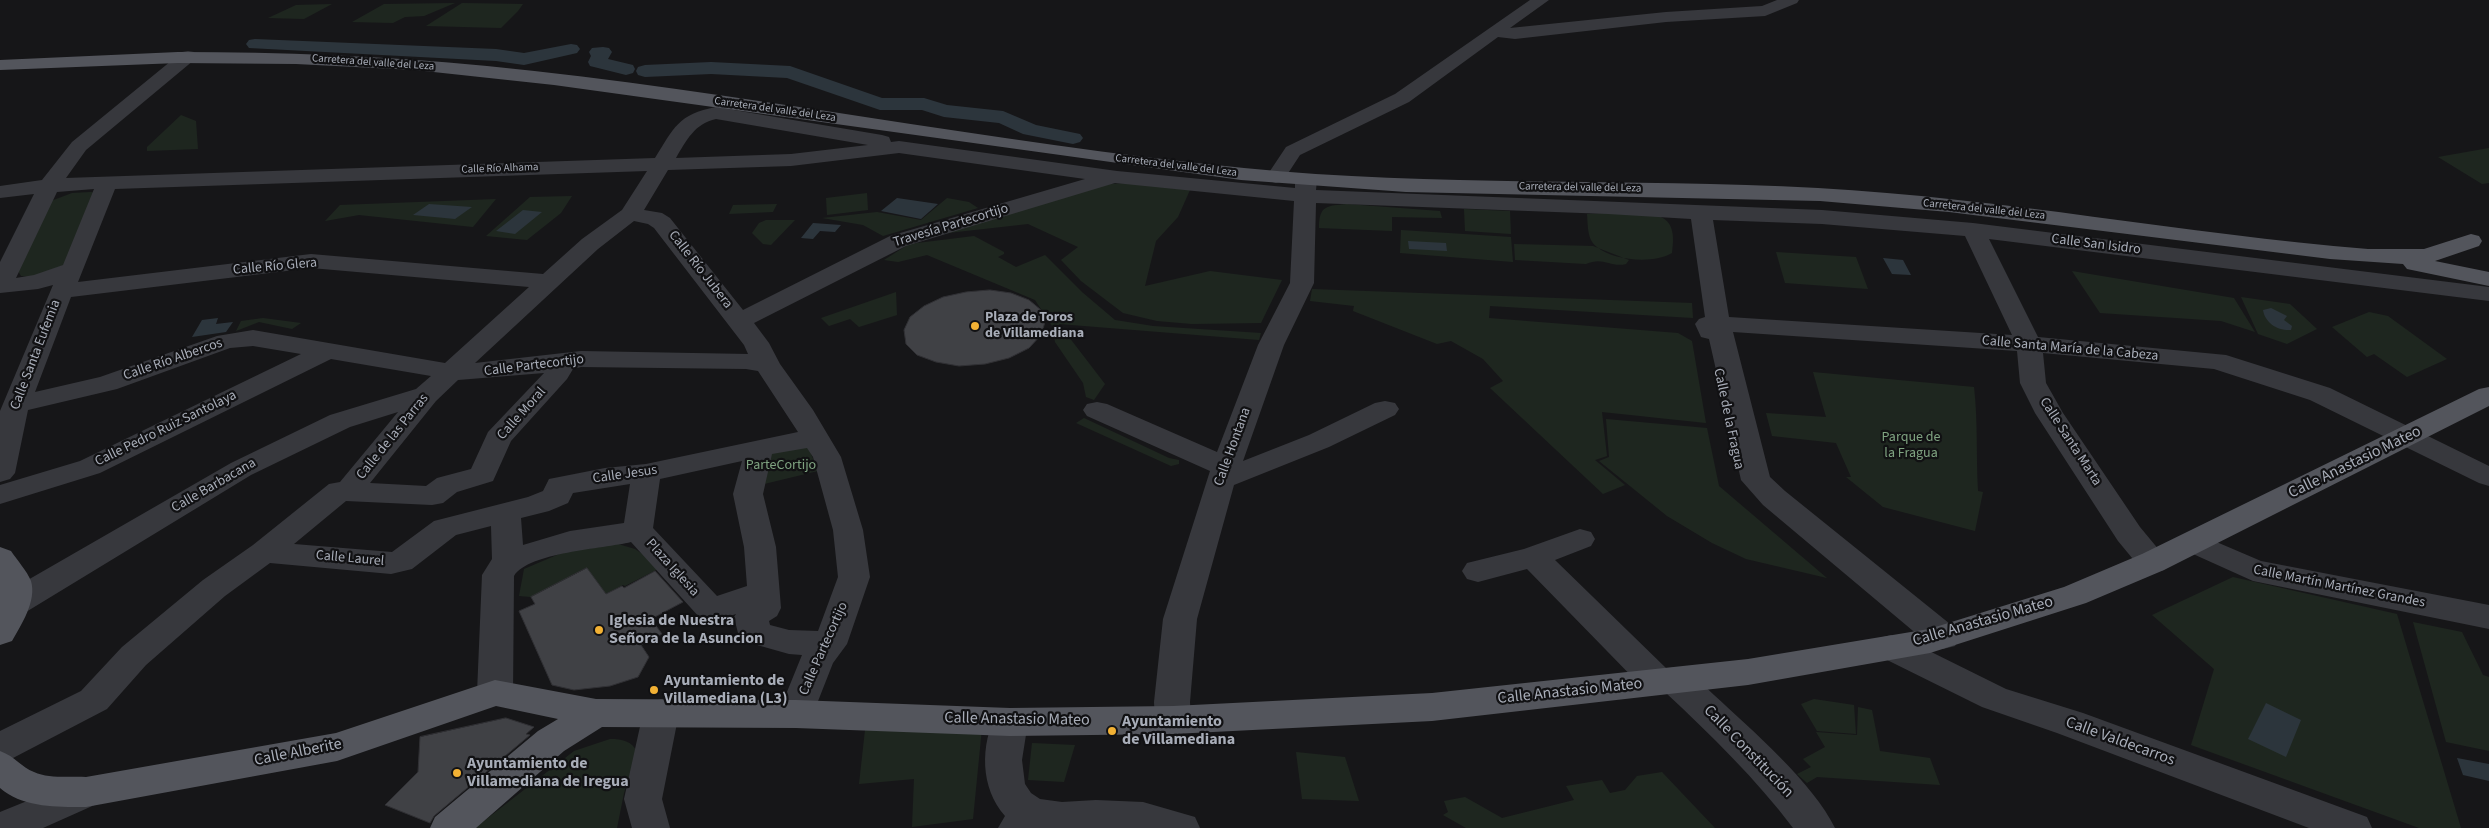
<!DOCTYPE html>
<meta charset="utf-8">
<style>
body{margin:0}
canvas{display:block;background:#161618}
</style>
<canvas width="2489" height="828"></canvas>
<script>
const ctx = document.querySelector('canvas').getContext('2d');
ctx.lineJoin = 'round';
function fillPath(path, color) { ctx.fillStyle = color; ctx.fill(path, 'evenodd'); }
function trace(path, color, width, dash) { ctx.strokeStyle = color; ctx.lineWidth = width; ctx.lineCap = dash ? 'butt' : 'round'; ctx.setLineDash(dash || []); ctx.stroke(path); }
function label(font, color, halo, rows, align = 'center') {
  ctx.font = font + ' "Source Sans 3",sans-serif'; ctx.lineWidth = 4.5; ctx.setLineDash([]); ctx.textBaseline = 'middle'; ctx.strokeStyle = halo; ctx.fillStyle = color; for (const [text, x, y, turn = 0] of rows) {
    ctx.save(); ctx.translate(x, y); ctx.rotate((+turn || 0) * Math.PI / 180); ctx.textAlign = isNaN(turn) ? turn : align; if (halo) ctx.strokeText(text, 0, 0); ctx.fillText(text, 0, 0); ctx.restore();
  }
}
fillPath(new Path2D(`
 M455,3l-31,13 -19,1 -12,6 -41,-1 32,-18z
 M462,3l61,1 -5,7 -17,17 -75,-2z
 M332,4l-28,15 -36,-1 28,-13z
 M181,115l15,6 2,28 -51,2v-4z
 M2489,148v35l-7,1 -44,-27z
 M1126,183l64,7 -12,27 -22,24 -11,45 65,-15 72,9 -21,43 -69,1 -35,-3 -34,-8 -42,-32 -20,-21 17,-13 -50,-23 -107,12 188,-52z
 M91,192l4,1 -23,69 -39,15 -12,-1 -4,-7 34,-68 21,-8z
 M867,193l1,17 -41,5 -1,-17z
 M572,196l-11,17 -34,27 -41,-4 44,-39z
 M947,198l22,4 9,6 -95,28 -20,-11 -41,-7 55,-6 44,8z
 M496,199l-23,28 -114,-12 -34,6 15,-16z
 M777,204l-4,8 -44,2 4,-9z
 M1347,204l93,7 2,7 -50,-1v14l-73,-3c0,-23 8,-22 28,-24z
 M1464,209l46,2 1,23 -46,-3z
 M1621,212c32,3 58,-3 51,41 -18,11 -58,8 -75,-6 -10,-7 -9,-22 -10,-33z
 M766,220h29l-24,25 -8,-1 -11,-11 7,-10z
 M1401,230l110,7 2,25 -113,-9z
 M974,236l30,16v2l-6,3 18,10 29,-12 37,37 33,28 38,6 108,7 -2,7 -200,-16 46,60 -11,16 -8,-3 -3,-14 -28,-41 -3,-16 -17,-26 -108,-45 -29,7 -14,-2 25,-16z
 M1514,244l79,2 36,14 -3,4c-15,4 -23,-8 -40,0l-71,-4z
 M1776,252l80,5 12,32 -83,-6z
 M2072,271l162,27 21,34 -34,-11 -121,-8z
 M1312,289l380,14 1,15 -203,-12 -1,12 189,15 14,8 14,82 -104,-11 5,44 -12,4 30,25 -22,9 -113,-106 13,-7 -20,-22 -32,-18 -14,3 -84,-33 1,-5 -44,-5z
 M896,292l1,23 -38,12 -9,-8 -21,7 -8,-8z
 M2241,297l49,7 27,25 -30,15 -29,-10z
 M2369,312l19,4 59,43 -40,18 -33,-23 -7,3 -35,-30z
 M263,318l38,5 -9,6 -33,-7 -23,9 5,-10z
 M1813,372l161,15c4,35 2,69 4,104l5,1 -8,39 -92,-24 -37,-30h5l-15,-34 -64,-7 -6,-23 60,4z
 M1084,418l85,40 10,2v4l-8,2 -95,-43z
 M1606,419l101,9 12,58 108,92 -81,-19 -34,-16 -45,-27 -68,-55 10,-4z
 M807,444l11,27 -58,14 3,-32z
 M618,544l17,5 27,18 -37,19 -2,-1 -17,9 -20,-26 -55,29 -12,-1 5,-27 47,-20z
 M2233,577l164,37 64,214h-42l-228,-83 23,-76 -62,-54z
 M2413,622l49,10 21,43 6,2v74l-43,-9z
 M1814,699l40,6 2,29 -39,-3 -16,-27z
 M1858,707l14,3 8,41 50,7 10,27 -123,-8 -10,6 -10,-9 14,-7 -8,-8 22,-12 -9,-15 41,3z
 M982,728l-9,91 -61,8 2,-48 -55,5 6,-54z
 M610,739c12,0 22,2 27,13l-13,41 -7,35h-142l99,-77z
 M1032,743l43,2 -11,37 -36,-2z
 M1296,752l49,5 14,44 -57,-2z
 M1662,772l53,56h-249l-23,-13 5,-3 -4,-11 21,-4 37,21 72,-18 -8,-14 36,-6 8,13 15,-3 12,-14z`), '#1e261f');
fillPath(new Path2D(`
 M897,198l41,6 -17,15 -40,-8z
 M429,204l43,3 -17,12 -42,-4z
 M523,210l19,2 -27,22 -19,-3z
 M813,223l28,2 -6,7 -15,-1 -7,8 -12,-1z
 M1408,241l38,2 1,8 -38,-2z
 M1883,258l20,2 8,15 -19,-1z
 M2271,308l16,8 -3,4 8,6 -1,4c-13,1 -26,-7 -28,-20z
 M218,318l-2,6 17,-2 -7,10 -34,5 10,-17z
 M2266,703l35,17 -15,37 -38,-18z
 M2457,758l32,6v17l-26,-6z`), '#2c353c');
fillPath(new Path2D(`
 M255,39l241,10 28,4 47,-9 6,1 3,4 -3,4 -53,12 -28,-4 -247,-13 -3,-4 3,-4z
 M603,47l6,1 3,4 -4,7 25,6 2,4 -2,4 -7,2 -36,-9 -2,-4 3,-6 -2,-4 3,-4z
 M711,62l79,4 92,32h42l23,7 56,6 33,14 44,9 3,4 -3,4 -7,2 -50,-10 -24,-11 -55,-6 -22,-7h-42l-93,-32 -76,-4 -66,3 -7,-2 -2,-4 2,-4 7,-2z`), '#2c353c');
const building = new Path2D(`
 M990,290l21,3 18,7 12,10 4,12 -4,13 -12,13 -20,10 -24,6 -26,2 -23,-4 -19,-7 -11,-11 -2,-14 6,-13 14,-11 19,-9 23,-5z
 M587,568l19,26 16,-8 2,2 31,-17 28,31 -32,17 11,15 -21,11 8,12 -11,20 -28,9 -36,4 -22,-5 -33,-74 16,-7 -4,-7z
 M506,718l28,9 -8,7 4,1 -96,81 -4,7 -45,-18 33,-33 2,-35z`);
fillPath(building, '#404145');
trace(building, '#303034', 1);
fillPath(new Path2D(`
 M1530,0h19l-39,28 156,-16 96,-6 15,-6h22l-2,3 -32,13 -99,6 -151,17 -17,-2 -89,65 -109,53 -17,26 -7,2 -7,-2 -3,-4 20,-30 109,-53z
 M188,51l6,1 3,4 -3,4 -108,90 -20,28 589,-20c19,-30 23,-44 61,-51l166,28 7,2 2,5 8,-1 218,30 178,17v-8l4,-4 7,-2 7,2 4,4 -1,10 506,20 151,13 516,64v14l-500,-62 49,98 188,18 104,33 159,78v20l-10,-3 -169,-83 -96,-31 -171,-16 3,30 17,30 77,114 29,35 -5,8 -11,3 -11,-3 -24,-29 -83,-128 -15,-30 -3,-32 -284,-19 37,145 15,14 170,137 5,9 -5,9 -12,3 -12,-3 -168,-141 -22,-25 -32,-141 -8,-2 -6,-13 4,-5 6,-2 -14,-98 -83,-5 -292,-11 -2,80 -30,62 -41,116 66,-26 66,-32 10,-2 10,2 4,6 -4,6 -66,32 -95,38 -37,134 -7,83 1,18 -5,10 -13,4 -13,-4 -5,-10 -1,-18 9,-83 47,-148 -123,-55 -4,-6 4,-6 10,-2 10,2 110,48 41,-107 32,-62 4,-82 -179,-18 -209,63 -152,77 15,20 11,21 33,46 28,47 22,73 7,47 -23,67 -14,19 -24,61 -13,4 -13,-4 -5,-10 24,-59 -13,-1 -46,-13 -5,-8 -4,-16 2,-3 -24,8 -12,-4 -69,-76c-28,7 -102,10 -117,34l-1,117 -6,9 -12,4 -12,-4 -6,-9 5,-118 10,-16 -1,-33 -35,9 -44,34 -21,5 -121,-11 -45,33 -79,69 -39,44 -94,49 -13,4v-31l81,-40 41,-44 81,-67 50,-35 76,-61 11,-2 58,-70 -48,15 -99,48 -225,137 -26,8v-24l231,-133 99,-48 86,-26 15,-13 -100,-17 -231,114 -100,31v-19l80,-24 221,-107 -48,-8 -23,2 -113,41 -89,21 -13,63 -5,6 -10,3v-71l53,-126 -15,4 -38,4v-31l34,-68 -34,4v-12l42,-6 30,-38 110,-90zM716,119l152,26 -77,9 -115,4c10,-17 19,-35 40,-39zM899,153l186,26 -195,57 -147,74 -73,-92 -8,-5 -18,-3 24,-40 123,-4zM647,171l-25,39 -40,29 -39,35 -232,-20 -233,28 37,-93zM94,189l-31,76 -29,10 -18,3 41,-86zM1713,220l109,4 143,12 47,99 -283,-18zM634,221l14,3 6,4 90,117 4,9 -167,-3 -106,12 123,-114zM311,268l218,19 -84,76 -192,-33 -36,6 -117,41 -65,15 36,-95zM581,367l165,2 12,2 40,61 -152,32 -41,4 -56,11 -6,12 -15,6 -94,24 -42,31 -98,-8 52,-43 86,4 11,-2 14,-11 36,-11 18,-40 56,-62 6,-10zM544,373l-56,59 -17,37 -34,9 -11,8 -56,-3 66,-82 22,-21zM807,448l6,9 20,73 5,47 -20,54 -29,-1 -19,-5 -1,-4 8,-5 4,-8 -5,-61 -13,-53 9,-40zM742,461l-9,33 11,53 3,39 -30,10 -64,-68 7,-49zM630,484l-6,39 -54,8 -47,14 -2,-27 28,-7 19,-8 5,-10z
 M1580,529l11,3 4,7 -4,7 -36,14 112,109c7,-2 11,-2 18,1 10,5 21,18 29,25 37,34 100,89 121,133h-42c-37,-49 -82,-93 -127,-135l-8,2 -12,-4 -119,-122 -49,13 -11,-3 -5,-8 5,-8 57,-14z
 M2193,532l68,29 228,44v24l-236,-48 -71,-32 -5,-7 5,-7z
 M1891,635l12,3 103,51 77,24 284,104 5,11h-63l-252,-95 -75,-26 -103,-51 -5,-9 5,-9z
 M661,699l13,4 5,10 -17,86 8,29h-38l-8,-29 19,-86 5,-10z
 M1010,708l13,4 5,10 -6,38 3,24 6,9 9,6 22,3 34,-2 47,2 52,15 5,11h-202l7,-12c-25,-28 -25,-71 -8,-104z
 M86,777l13,4 6,11 -6,11 -56,25h-43v-16z`), '#37383d');
fillPath(new Path2D(`
 M178,52c103,0 206,4 309,14 253,25 503,77 757,102 191,19 383,10 574,20 184,10 366,46 550,61h56l47,-15 8,2 3,5 -3,5 -44,15 54,11v14l-82,-17 -4,-5 -73,-5 -381,-47 -129,-11 -414,-9 -165,-12 -687,-95 -139,-15 -119,-6 -118,-1 -178,7v-10z
 M2489,387v19l-325,164 -78,33 -156,50 -182,32 -316,36 -259,13 -163,2 -214,-8 -194,-1 -38,24 -88,77h-46l5,-11 103,-86 20,-12 -62,-13 -159,55 -251,46c-28,0 -63,1 -86,-19v-37c16,6 21,16 34,21 15,7 36,4 52,5l250,-44 159,-53 101,19 200,1 214,8 163,-2 259,-13 316,-34 181,-30 135,-42 78,-33 337,-165z
 M0,547l11,4c6,9 16,20 20,30 6,20 -10,44 -19,60l-12,4z`), '#53555c');
for (const [x, y, r, color] of [
 [975,326,5,"#f2b134"],
 [599,630,5,"#f2b134"],
 [654,690,5,"#f2b134"],
 [1112,731,5,"#f2b134"],
 [457,773,5,"#f2b134"]
]) { const dot = new Path2D(); dot.arc(x, y, r, 0, 2 * Math.PI); ctx.fillStyle = color; ctx.fill(dot); trace(dot, '#111113', 2); }
label('11px', '#a8adb8', '#111113', [
 ["Carretera del valle del Leza",373,63,4],
 ["Carretera del valle del Leza",775,110,8],
 ["Carretera del valle del Leza",1176,166,7],
 ["Calle Río Alhama",500,169,-2],
 ["Carretera del valle del Leza",1580,188,1],
 ["Carretera del valle del Leza",1984,210,6]
]);
label('14px', '#a8adb8', '#111113', [
 ["Travesía Partecortijo",951,226,-17],
 ["Calle San Isidro",2096,245,7],
 ["Calle Río Glera",275,267,-5],
 ["Calle Río Jubera",700,270,52],
 ["Calle Santa María de la Cabeza",2070,349,5],
 ["Calle Santa Eufemia",36,355,-69],
 ["Calle Río Albercos",173,360,-19],
 ["Calle Partecortijo",534,366,-7],
 ["Calle Moral",522,414,-48],
 ["Calle de la Fragua",1728,419,78],
 ["Calle Pedro Ruiz Santolaya",166,429,-26],
 ["Calle de las Parras",393,437,-51],
 ["Calle Santa Marta",2070,442,57],
 ["Calle Hontana",1233,447,-70],
 ["Calle Jesus",625,475,-8],
 ["Calle Barbacana",214,486,-30],
 ["Calle Laurel",350,559,5],
 ["Plaza Iglesia",672,568,48],
 ["Calle Martín Martínez Grandes",2339,587,11],
 ["Calle Partecortijo",824,649,-66]
]);
label('bold 14px', '#a8adb8', '#111113', [
 ["Plaza de Toros",985,318],
 ["de Villamediana",985,334]
], 'left');
label('14px', '#7fa381', '#111113', [
 ["Parque de",1911,438],
 ["la Fragua",1911,454],
 ["ParteCortijo",781,466]
]);
label('16px', '#a8adb8', '#111113', [
 ["Calle Anastasio Mateo",2355,463,-26],
 ["Calle Anastasio Mateo",1983,622,-16],
 ["Calle Anastasio Mateo",1570,692,-6],
 ["Calle Anastasio Mateo",1017,720,1],
 ["Calle Valdecarros",2120,742,20],
 ["Calle Constitución",1748,752,46],
 ["Calle Alberite",298,753,-11]
]);
label('bold 16px', '#a8adb8', '#111113', [
 ["Iglesia de Nuestra",609,621],
 ["Señora de la Asuncion",609,639],
 ["Ayuntamiento de",664,681],
 ["Villamediana (L3)",664,699],
 ["Ayuntamiento",1122,722],
 ["de Villamediana",1122,740],
 ["Ayuntamiento de",467,764],
 ["Villamediana de Iregua",467,782]
], 'left');
</script>
